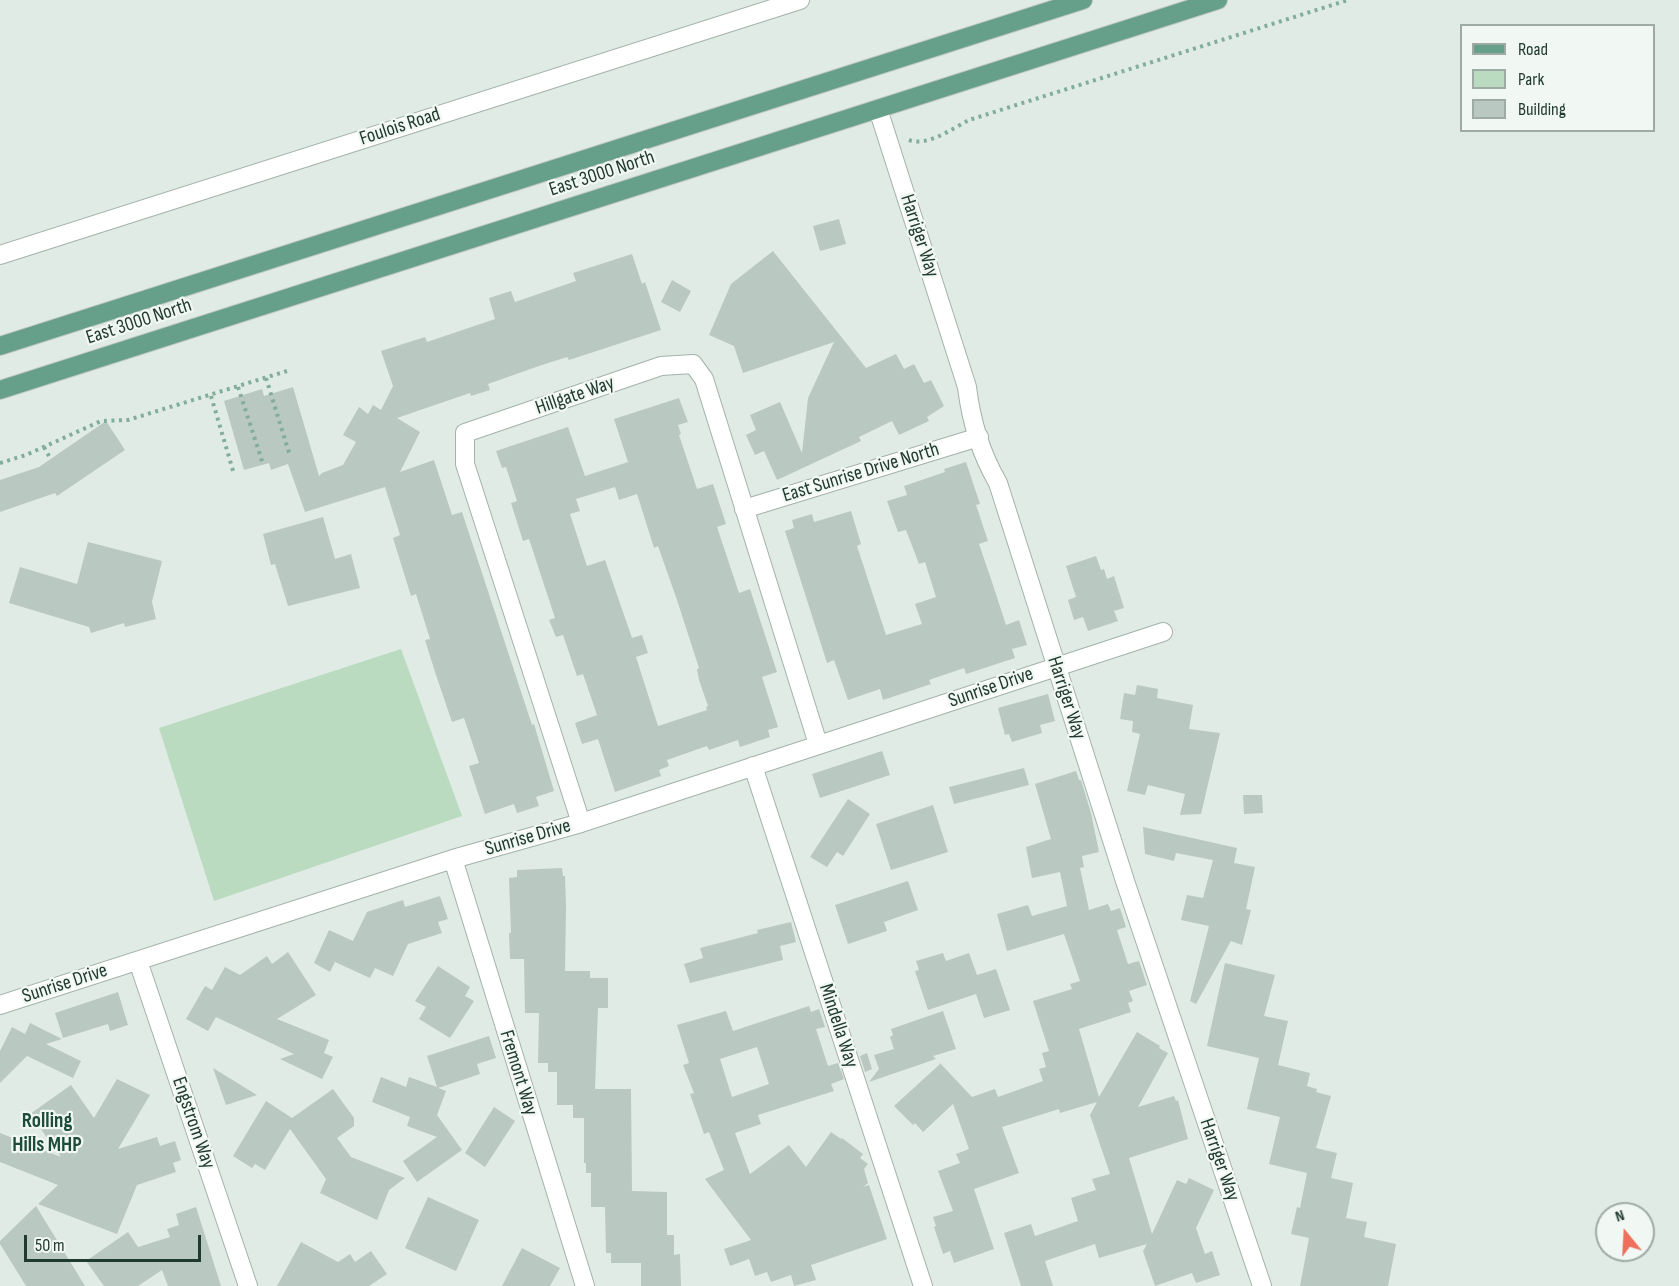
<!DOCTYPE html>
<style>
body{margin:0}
#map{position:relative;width:1679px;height:1286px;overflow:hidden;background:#e0ebe5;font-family:"Sofia Sans Condensed",sans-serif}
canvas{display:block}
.legend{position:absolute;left:1460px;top:24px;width:195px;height:108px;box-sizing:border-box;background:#f1f7f3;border:2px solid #9eaba5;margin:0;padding:8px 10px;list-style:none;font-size:18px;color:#213a31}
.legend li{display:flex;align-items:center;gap:12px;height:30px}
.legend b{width:30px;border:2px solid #9eaba5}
.north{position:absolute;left:1595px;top:1202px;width:60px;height:60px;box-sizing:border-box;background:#f1f7f3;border:2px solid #9eaba5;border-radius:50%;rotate:342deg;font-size:16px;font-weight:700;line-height:24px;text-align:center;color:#213a31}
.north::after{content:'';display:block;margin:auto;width:21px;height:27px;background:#ed6f5c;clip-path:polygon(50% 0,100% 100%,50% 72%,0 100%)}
.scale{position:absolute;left:24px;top:1235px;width:177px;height:27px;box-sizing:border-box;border:3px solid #213a31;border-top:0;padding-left:8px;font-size:18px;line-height:21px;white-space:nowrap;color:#213a31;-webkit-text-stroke:4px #f1f7f3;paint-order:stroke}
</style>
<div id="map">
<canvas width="1679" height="1286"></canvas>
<ul class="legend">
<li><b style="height:8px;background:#669f8a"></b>Road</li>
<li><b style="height:16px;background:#badbbf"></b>Park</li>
<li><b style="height:16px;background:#b9c8c0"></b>Building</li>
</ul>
<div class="north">N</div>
<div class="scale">50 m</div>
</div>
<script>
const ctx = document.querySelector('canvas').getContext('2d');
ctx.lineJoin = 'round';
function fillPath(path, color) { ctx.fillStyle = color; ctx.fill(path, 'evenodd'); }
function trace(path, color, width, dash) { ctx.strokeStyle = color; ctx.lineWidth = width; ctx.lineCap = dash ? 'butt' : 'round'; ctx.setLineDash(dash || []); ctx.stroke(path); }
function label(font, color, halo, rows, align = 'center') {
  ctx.font = font + ' "Sofia Sans Condensed",sans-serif'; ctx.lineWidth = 4.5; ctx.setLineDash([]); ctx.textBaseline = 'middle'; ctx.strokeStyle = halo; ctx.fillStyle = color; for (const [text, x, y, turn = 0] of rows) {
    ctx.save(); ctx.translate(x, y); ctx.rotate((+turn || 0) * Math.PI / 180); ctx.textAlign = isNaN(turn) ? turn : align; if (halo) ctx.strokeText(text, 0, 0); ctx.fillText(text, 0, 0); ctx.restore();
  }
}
fillPath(new Path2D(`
 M401,649l61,167 -248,85 -55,-173z`), '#badbbf');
fillPath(new Path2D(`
 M839,219l7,25 -26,7 -7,-25z
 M773,251l93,117 30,-14 8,15 10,-5 10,19 7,-3 13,26 -17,11 2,4 -30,14 -7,-14 -33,16 2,4 -84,39 -13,-29 -9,4 -9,-20 10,-5 -6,-15 30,-13 22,51 6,-55 26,-56 -91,31 -9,-27 -25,-11 22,-51z
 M632,254l10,30 3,-2 16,48 -92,30 -2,-3 -28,9 -51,18 2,6 -19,6 -1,-3 -73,25 23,14 -20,40 34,-12 18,55 10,-3 70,213 2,-1 20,67 -18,6 3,9 -22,7 -3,-9 -29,10 -16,-48 10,-3 -15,-45 -12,4 -17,-50 -10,-32 5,-1 -14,-45 -5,2 -18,-58 7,-3 -15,-48 -80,25 -17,-48 -17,6 -2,-7 -25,7 -20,-69 38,-12 2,7 29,-9 26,89 3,-3 21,-8 13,-23 -13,-7 16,-28 9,7 5,-9 8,5 12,-24 -12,-35 44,-14 2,5 68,-23 -6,-21 22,-7 4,11 61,-21 -3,-8z
 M672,280l19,11 -11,21 -19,-10z
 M679,398l9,24 -10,3 3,9 -2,1 18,54 16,-5 13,40 -9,3 22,66 11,-4 27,83 -15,5 16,50 -10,3 2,7 -30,10 -2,-7 -29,10 -2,-4 -40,14 2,6 -10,4 2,6 -46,16 -17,-53 -16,5 -7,-21 22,-8 -14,-41 -6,2 -14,-41 -7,2 -7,-17 6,-2 -26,-79 -6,2 -12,-38 6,-2 -11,-34 -4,1 -6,-17 72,-24 17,49 43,-14 -14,-43zM615,487l4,13 18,-6 17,54 4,-2 19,54 22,68 -2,1 2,11 9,26 -2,1 1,3 -49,16 -22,-69 12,-4 -6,-18 -10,3 -27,-78 -18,6 -17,-52 10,-3 -4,-12z
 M106,421l19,29 -68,46 -2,-3 -55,19v-32l39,-13z
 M966,462l14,42 -4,1 12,36 -9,3 13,38 14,43 13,-5 8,25 -15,4 3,9 -49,16 -2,-6 -35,12 2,4 -48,16 -3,-11 -32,11 -14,-40 -7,3 -42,-132 9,-3 -2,-8 20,-6 2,8 37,-11 10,33 -4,2 29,89 36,-11 -7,-20 21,-7 -11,-35 -6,2 -13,-34 -8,2 -11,-31 20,-6 -3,-9 41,-14 -1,-3z
 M323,517l12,42 16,-5 9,34 -72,18 -13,-42 -4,1 -8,-31z
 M88,542l74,19 -10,41 4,17 -31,8 -1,-4 -33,10 -2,-6 -80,-24 11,-36 57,17z
 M1096,556l5,14 3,-1 3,10 7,-3 10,32 -10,3 4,10 -30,10 -5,-14 -9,3 -6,-20 8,-3 -10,-31z
 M1137,685l21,4 -1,9 36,7 -4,24 31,4 -19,81 -21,1 5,-21 -37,-9 -3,10 -18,-4 13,-57 -8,-2 1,-11 -13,-2 4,-26 11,2z
 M1048,694l7,27 -15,4 2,8 -30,9 -3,-8 -4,1 -7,-27z
 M882,751l8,24 -70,23 -8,-24z
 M1024,768l5,17 -75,19 -5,-17z
 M1076,771l3,9h2l10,33 8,39 -17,4 2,11 -4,1 9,42 19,-6 3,7 9,-3 6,19 -9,3 11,34 11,-3 8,24 -18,6 4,10 -5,2 3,9 -52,17 20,68 38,-65 23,14 -1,2 9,5 -30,54 36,-11 2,5 2,-1 10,39 -59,19 23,76 25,-54 9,4 3,-6 25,12 -18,38 9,26 7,-3 8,24 -24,8 -4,-10 -37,13 -12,-35 4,-7 -48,14 -4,-14 -50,17 8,25h-32l-17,-53 27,-9 4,12 43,-15 -7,-23 25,-8 -4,-11 18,-5 -20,-59 7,-13 -37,11 -1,-4 -57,18 17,46 -45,16 20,60 -40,14 -4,-12 -7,3 -9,-27 2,-1 -3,-9 20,-6 -15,-40 22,-8 -4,-9 13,-5 -16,-45 -30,28 -8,-9 -2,2 -19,-19 46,-42 -1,-2 33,35 23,-8 3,8 45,-16 -4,-12 7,-2 -4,-14 7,-2 -16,-50 39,-12 -2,-5 10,-3 -16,-47 -57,17 -10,-37 31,-9 4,11 35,-10 -7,-34 -28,6 -6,-31 25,-8 -16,-55z
 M1243,795h19l1,18 -19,1z
 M848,799l22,15 -27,42 -6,-4 -10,15 -17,-10z
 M933,805l15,47 -57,18 -15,-46z
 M1143,827l94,21 -3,15 21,4 -9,42 5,1 -9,35 -11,-4 -35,63 -6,-3 19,-75 -28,-6 6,-25 16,3 10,-38 -37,-7 -2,8 -29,-7z
 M562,868l1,8h2l1,30 -1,65h25v7h18v30h-10l-3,81h36l1,102 35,1v43h7v20l6,-1 1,32h-40v-23h-30v-10h-5l-1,-46h-14v-34h-5v-10h-2v-45h-11v-13h-16v-33h-9v-9h-10l1,-50h-14l-1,-54h-14l-1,-26h2l-2,-55 8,-1v-7z
 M908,881l10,29 -34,12 3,9 -39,13 -13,-39z
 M440,896l8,23 -10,3 4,11 -34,11 -15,32 -18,-8 -5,10 -35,-16 -5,10 -16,-9 15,-33 24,11 14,-29 36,-12 2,7z
 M791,922l5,20 -16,4 3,14 -93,23 -6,-19 19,-6 -3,-10 58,-15 -1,-3z
 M288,952l28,43 -39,24 52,21 -5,13 9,4 -11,22 -42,-20 14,-5 -78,-37 -8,14 -22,-12 19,-33 7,4 13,-23 15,8 27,-19 5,8z
 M943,953l3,8 23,-8 8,22 19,-6 14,41 -26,8 -8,-24 -48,16 -13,-39 4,-1 -3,-9z
 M1225,963l50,12 -11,41 24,5 -10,44 32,8 -3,13 10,3 -1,3 15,4 -15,52 21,5 -6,25 22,5 -7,35 21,4 -3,15 32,7 -8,42h-88l9,-48 -18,-4 6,-27 3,1 7,-35 -38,-9 11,-47 -33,-8 12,-51 -52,-12z
 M438,966l32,21 -5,9 9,5 -24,37 -31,-19 7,-12 -11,-6z
 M118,992l10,33 -18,6 -2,-7 -45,14 -8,-25z
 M809,1006l2,6 8,-3 6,18 -9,2 12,37 10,-3 6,16 -13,5 3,7 -76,24 3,9 -26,9 15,41 39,-29 17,22 25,-35 10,7 1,-1 21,16 -3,4 8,6 -4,5 4,14 -5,4 6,-2 18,54 -76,26 5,15 -22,6 -3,-11 -20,7 -4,-10 -12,4 -6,-17 -19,7 -6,-17 27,-9 -46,-61 19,-9 -15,-38 -5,2 -14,-40 4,-1 -11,-28 6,-2 -12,-38 49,-14 7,20zM757,1047l12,37 -37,13 -12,-38z
 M943,1011l13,38 -23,7 3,3 -67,23 10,-13 -5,-14 20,-6 -4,-12 3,-2 -2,-6z
 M30,1023l32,16 -16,5 35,17 -8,17 -46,-22 -27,27v-32l12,-24 13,7z
 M489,1036l7,22 -19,6 3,10 -42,14 8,3 -9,24 25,35 -45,32 -14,-21 34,-24 -30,-11 3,-9 -38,-15 9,-25 25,10 3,-10 28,10 -10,-31z
 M867,1053l5,16 -7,3 -5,-16z
 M213,1068l44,27 -31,10z
 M117,1079l33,16 -32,54 39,-12 3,9 15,-5 6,19 -8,3 3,9 -39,13 -20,49 -79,-30 20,-19 -58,-23v-29l61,24 -31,-43 41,-29 23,33z
 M333,1089l21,29v8l-17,12 14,19 54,21 -16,12 -12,30 -57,-27 6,-14 -36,-50 -25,41 -10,-6 -3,4 -19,-12 33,-55 26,17z
 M494,1107l21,14 -30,46 -20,-14z
 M428,1197l51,23 -23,51 -51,-23z
 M36,1206l49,80h-59l-26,-42v-3z
 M196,1207l25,79h-53l-6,-16 -24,16h-34l-18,-25 42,-29 10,15 32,-10 -3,-8 12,-4 -3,-11z
 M301,1242l37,20 12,-8 5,8 16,-11 16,23 -18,12h-92z
 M522,1248l38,20 -10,18h-48z`), '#b9c8c0');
const minor = new Path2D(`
 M878,109l89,278c4,33 14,67 31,96l128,401 136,402
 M0,255l800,-255
 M744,509l235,-72
 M753,766l170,520
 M581,823l-116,-359v-31l196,-67 32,-2 11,15 114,365
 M453,859l132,427
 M138,961l110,325
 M0,1005l453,-146 128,-36 582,-191`);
const major = new Path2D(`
 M0,346l1083,-346
 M0,390l1218,-390`);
trace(minor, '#a3b2ab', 20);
trace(major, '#c1c8c5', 20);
trace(new Path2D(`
 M909,140c19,7 44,-12 60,-20l379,-120
 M266,378l24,78
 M238,387l25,77
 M211,396l23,78
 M44,447l5,9
 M0,463l26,-8 75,-34 27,-1 159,-49`), '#82ad9b', 4, [3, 4.5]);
trace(minor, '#fff', 18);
trace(major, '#669f8a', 18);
label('20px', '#213a31', '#f1f7f3', [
 ["Foulois Road",400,127,-18],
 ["East 3000 North",602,174,-18],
 ["Harriger Way",919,236,72],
 ["East 3000 North",139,322,-18],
 ["Hillgate Way",575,396,-19],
 ["East Sunrise Drive North",861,473,-17],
 ["Sunrise Drive",991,688,-19],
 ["Harriger Way",1066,698,72],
 ["Sunrise Drive",528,838,-16],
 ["Sunrise Drive",65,984,-18],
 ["Mindella Way",838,1026,72],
 ["Fremont Way",518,1073,73],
 ["Engstrom Way",193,1123,71],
 ["Harriger Way",1219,1160,71]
]);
label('bold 21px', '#1e4c3b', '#f1f7f3', [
 ["Rolling",47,1122],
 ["Hills MHP",47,1146]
]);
</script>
